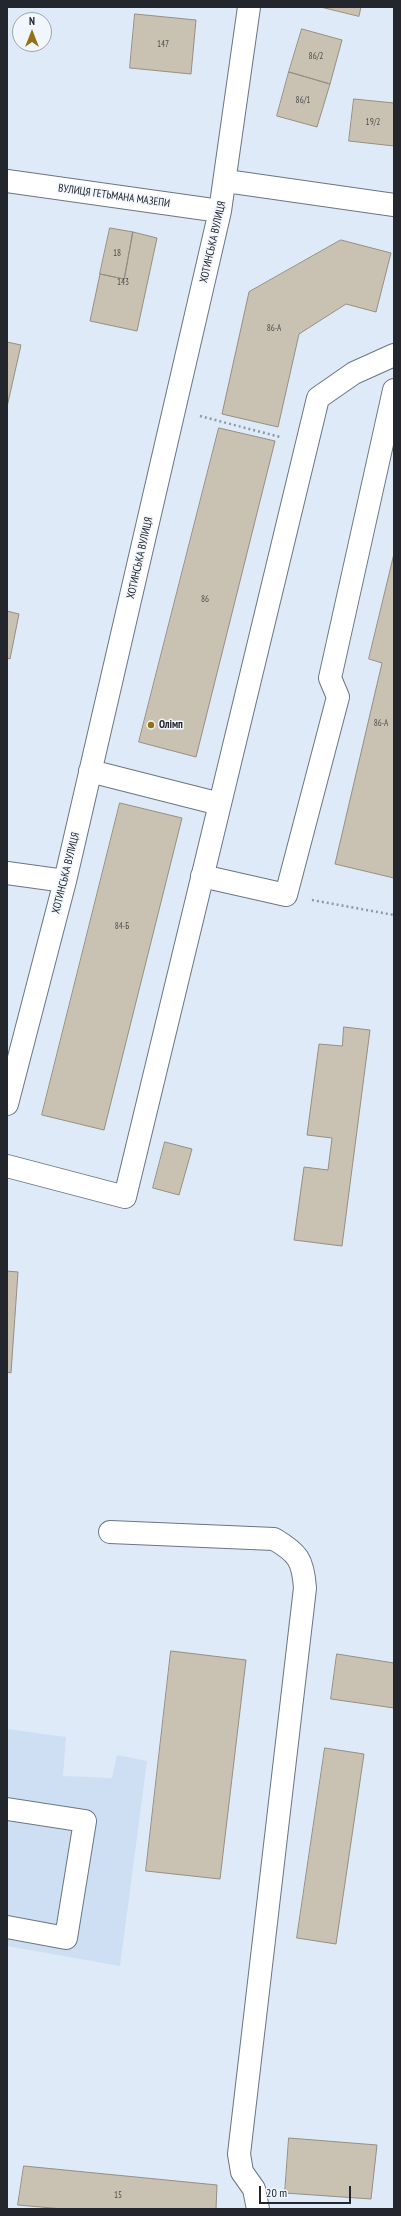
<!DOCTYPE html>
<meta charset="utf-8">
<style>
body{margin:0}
#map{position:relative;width:401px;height:2216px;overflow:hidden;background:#deeaf8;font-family:"PT Sans Narrow",sans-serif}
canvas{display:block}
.frame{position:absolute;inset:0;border:8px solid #23272d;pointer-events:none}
.north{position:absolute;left:12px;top:12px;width:40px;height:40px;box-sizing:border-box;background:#f1f6fc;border:1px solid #9fa3a9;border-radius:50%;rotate:0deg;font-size:11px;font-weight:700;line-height:16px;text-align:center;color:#23272d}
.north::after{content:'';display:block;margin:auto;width:14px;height:18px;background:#927118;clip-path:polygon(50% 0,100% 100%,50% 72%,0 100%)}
.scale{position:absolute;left:259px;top:2186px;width:92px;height:18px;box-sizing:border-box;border:2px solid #23272d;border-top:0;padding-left:5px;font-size:12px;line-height:14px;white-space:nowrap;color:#23272d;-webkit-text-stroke:3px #f1f6fc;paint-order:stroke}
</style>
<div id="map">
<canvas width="401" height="2216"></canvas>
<div class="frame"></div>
<div class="north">N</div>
<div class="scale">20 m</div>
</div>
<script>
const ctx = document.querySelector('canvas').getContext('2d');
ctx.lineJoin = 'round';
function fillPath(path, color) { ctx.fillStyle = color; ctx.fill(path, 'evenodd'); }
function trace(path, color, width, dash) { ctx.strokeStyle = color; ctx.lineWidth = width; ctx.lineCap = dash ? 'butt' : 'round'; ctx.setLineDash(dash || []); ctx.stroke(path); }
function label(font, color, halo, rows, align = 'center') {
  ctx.font = font + ' "PT Sans Narrow",sans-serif'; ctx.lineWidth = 3; ctx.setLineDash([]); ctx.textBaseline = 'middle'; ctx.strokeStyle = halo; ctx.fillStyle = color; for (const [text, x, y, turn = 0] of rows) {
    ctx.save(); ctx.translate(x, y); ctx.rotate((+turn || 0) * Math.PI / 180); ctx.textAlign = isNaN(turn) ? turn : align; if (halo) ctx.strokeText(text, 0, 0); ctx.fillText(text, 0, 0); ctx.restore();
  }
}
fillPath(new Path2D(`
 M7,1729l59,8 -3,39 49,2 5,-23 30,6 -27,205 -113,-20z`), '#cedef3');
const building = new Path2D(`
 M321,7h40l-2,9z
 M135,14l61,6 -5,54 -61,-6z
 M302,29l40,11 -12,44 -41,-12z
 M289,72l41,12 -13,43 -40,-11z
 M354,99l40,4v43l-45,-5z
 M110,228l23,4 -9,47 -24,-5z
 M133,232l24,6 -20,93 -47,-10 10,-47 24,5z
 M341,240l50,13 -15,59 -30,-8 -47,30 -21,93 -56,-13 27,-122z
 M7,342l14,3 -14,62z
 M219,428l56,13 -79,316 -57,-15z
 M394,554v324l-59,-14 47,-201 -13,-4z
 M7,611l12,3 -9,45 -3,-1z
 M120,803l62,15 -78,312 -62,-15z
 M344,1027l26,3 -28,216 -48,-6 10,-73 24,3 4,-32 -25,-3 12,-91 23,2z
 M165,1142l27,7 -13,46 -26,-7z
 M7,1271l11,1 -7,101 -4,-1z
 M171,1651l75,9 -26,219 -74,-8z
 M337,1654l57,9v45l-63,-9z
 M325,1748l39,6 -28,190 -39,-6z
 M289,2138l88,7 -6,54 -86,-6z
 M24,2166l193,19 -1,24h-153l-45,-4z`);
fillPath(building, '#c9c2b2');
trace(building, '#968f80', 1);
const minor = new Path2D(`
 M7,181l213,30
 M226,181l168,24
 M90,771l130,33
 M7,873l58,8
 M202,876l84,19 52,-198 -8,-19 64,-288
 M7,1104l58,-223 155,-670 29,-204
 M7,1166l118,31 193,-799 36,-25 40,-18
 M110,1532l164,7c24,14 29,21 31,49l-66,566 3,18 12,17 4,20
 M7,1809l78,12 -19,117 -59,-11`);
trace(minor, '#6b7683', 24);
trace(new Path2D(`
 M200,416l80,21
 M312,900l82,15`), '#9099a4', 2.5, [2, 3]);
trace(minor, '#fff', 22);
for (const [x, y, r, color] of [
 [151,725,4,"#927118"]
]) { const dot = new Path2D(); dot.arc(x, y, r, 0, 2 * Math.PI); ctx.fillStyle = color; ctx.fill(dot); trace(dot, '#f1f6fc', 1.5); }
label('9px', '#4c4e4e', null, [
 ["147",163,44],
 ["86/2",316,56],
 ["86/1",303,100],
 ["19/2",373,122],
 ["18",117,253],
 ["143",123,282],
 ["86-А",274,328],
 ["86",205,599],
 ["86-А",381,723],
 ["84-Б",122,926],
 ["15",118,2195]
]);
label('11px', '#23272d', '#f1f6fc', [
 ["ВУЛИЦЯ ГЕТЬМАНА МАЗЕПИ",114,196,8],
 ["ХОТИНСЬКА ВУЛИЦЯ",213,242,-77],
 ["ХОТИНСЬКА ВУЛИЦЯ",140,558,-77],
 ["ХОТИНСЬКА ВУЛИЦЯ",66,873,-76]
]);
label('bold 11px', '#23272d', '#f1f6fc', [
 ["Олімп",159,725]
], 'left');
</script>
